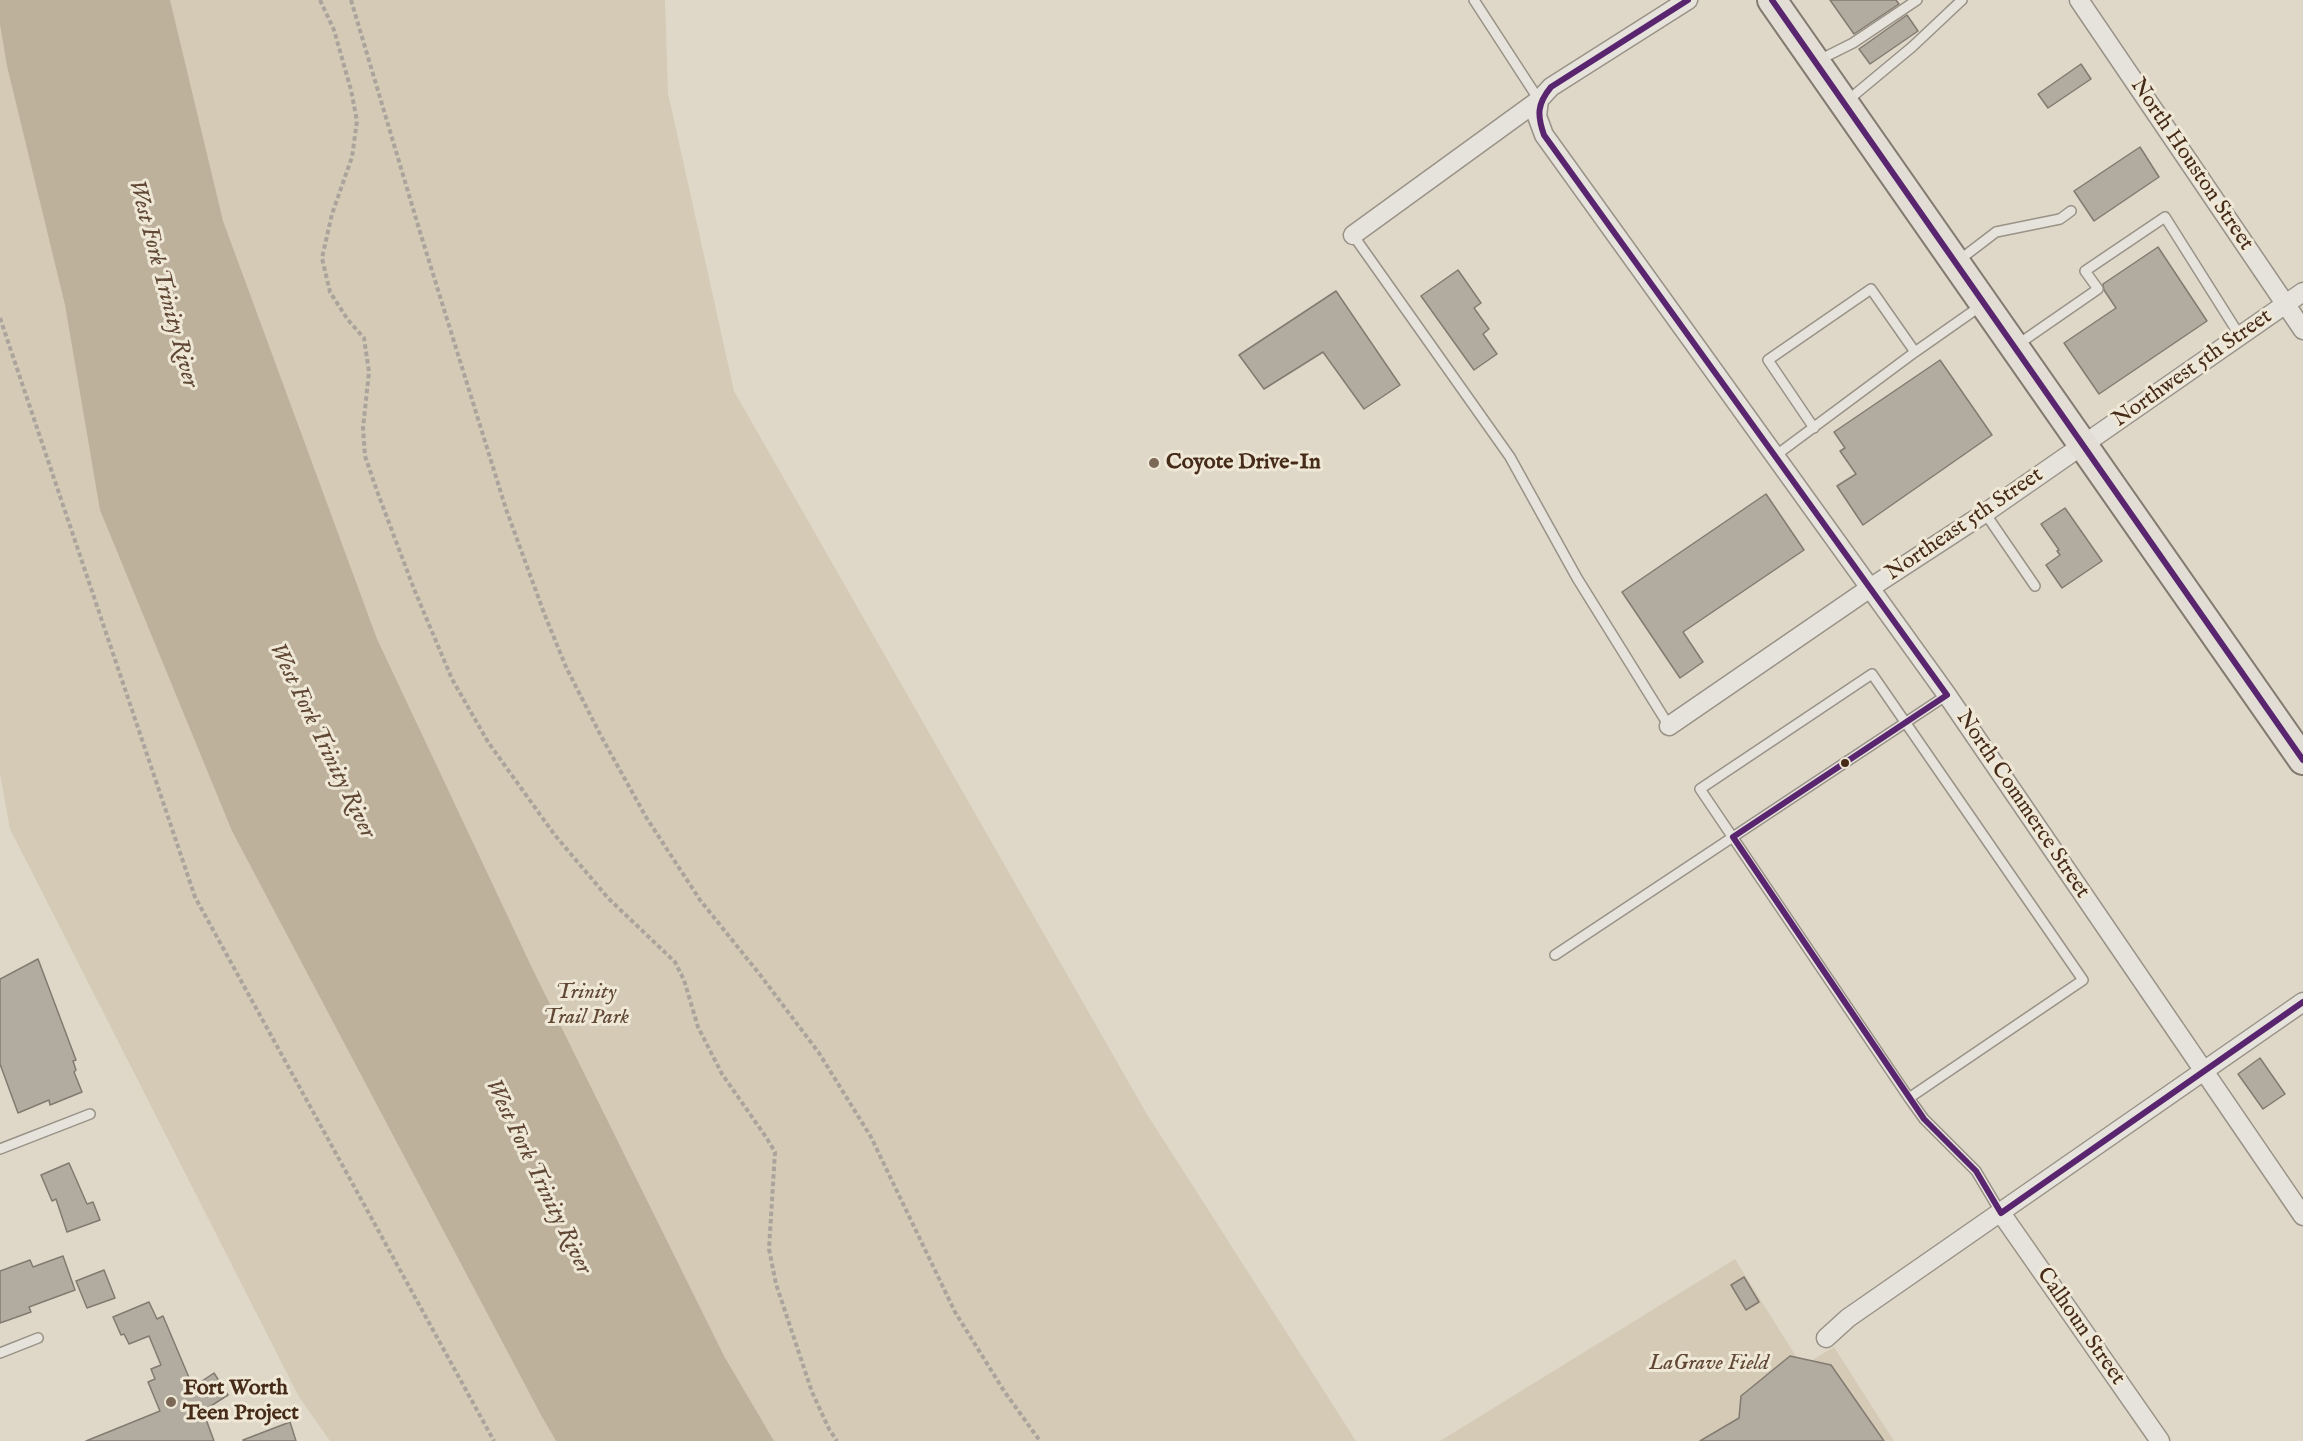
<!DOCTYPE html>
<style>
body{margin:0}
canvas{display:block;background:#dfd8c9}
</style>
<canvas width="2303" height="1441"></canvas>
<script>
const ctx = document.querySelector('canvas').getContext('2d');
ctx.lineJoin = 'round';
function fillPath(path, color) { ctx.fillStyle = color; ctx.fill(path, 'evenodd'); }
function trace(path, color, width, dash) { ctx.strokeStyle = color; ctx.lineWidth = width; ctx.lineCap = dash ? 'butt' : 'round'; ctx.setLineDash(dash || []); ctx.stroke(path); }
function label(font, color, halo, rows, align = 'center') {
  ctx.font = font + ' "IM FELL English",serif'; ctx.lineWidth = 6; ctx.setLineDash([]); ctx.textBaseline = 'middle'; ctx.strokeStyle = halo; ctx.fillStyle = color; for (const [text, x, y, turn = 0] of rows) {
    ctx.save(); ctx.translate(x, y); ctx.rotate((+turn || 0) * Math.PI / 180); ctx.textAlign = isNaN(turn) ? turn : align; if (halo) ctx.strokeText(text, 0, 0); ctx.fillText(text, 0, 0); ctx.restore();
  }
}
fillPath(new Path2D(`
 M0,0h665l3,93 66,298 411,720 211,330h-1026l-31,-44 -289,-568 -10,-55z
 M1735,1259l67,107 32,-19 60,94h-454z`), '#d5cab5');
fillPath(new Path2D(`
 M0,0h170l53,221 154,418 156,331 191,386 50,85h-218l-15,-26 -309,-584 -132,-321 -35,-205 -58,-239 -7,-42z`), '#beb19c');
const building = new Path2D(`
 M1830,0h66l3,4 -45,30z
 M1907,15l11,16 -48,33 -11,-15z
 M2081,64l10,15 -43,29 -10,-14z
 M2140,147l19,30 -65,44 -20,-30z
 M2158,247l49,74 -108,73 -35,-51 52,-35 -12,-18 -1,-6z
 M1458,270l23,33 -7,5 15,21 -6,5 14,20 -23,16 -53,-74z
 M1336,291l64,94 -36,24 -41,-57 -59,37 -25,-34z
 M1940,360l52,75 -129,90 -26,-39 19,-12 -16,-23 5,-3 -11,-16z
 M1766,494l38,56 -121,82 20,30 -23,16 -58,-86z
 M2065,508l37,53 -40,27 -16,-23 14,-10 -3,-4 2,-1 -18,-26z
 M38,959l38,101 -3,1 3,9 -2,2 8,20 -32,13 -1,-5 -31,13 -18,-49v-85z
 M2260,1058l25,36 -22,15 -25,-35z
 M69,1163l18,41 6,-2 7,18 -33,12 -11,-33 -4,2 -11,-26z
 M63,1256l12,34 -46,17 2,5 -31,11v-52l30,-11 3,7z
 M104,1270l11,28 -28,10 -11,-27z
 M1744,1277l15,25 -13,8 -15,-25z
 M149,1302l8,17 6,-3 30,71 21,-14 14,22 -25,16 11,30h-128l74,-30 -12,-29 7,-3 -4,-10 10,-4 -12,-29 -20,8 -5,-10 -3,1 -8,-18z
 M1790,1356l41,9 53,76h-184l39,-23 2,-22z
 M290,1422l6,19h-53v-1z`);
fillPath(building, '#b1aba0');
trace(building, '#837a70', 1.5);
const lane = new Path2D(`
 M1474,0l65,100
 M1819,60l34,-17 64,-43
 M1847,101l65,-54 50,-47
 M1353,235l157,222 67,121 92,148
 M1958,261l38,-29 64,-13 11,-8
 M2017,345l81,-56 -13,-18 80,-54 75,119
 M1915,352l67,-47
 M1775,456l140,-104 -44,-63 -103,71 46,68
 M1985,513l50,73
 M1555,955l392,-260
 M1909,1098l174,-118 -211,-306 -172,115 209,309 15,21 52,52 25,42
 M0,1149l90,-35
 M0,1353l38,-15`);
const street = new Path2D(`
 M2079,0l224,330
 M1539,100l-2,16 7,19 403,560 356,521
 M1353,235l186,-135 12,-13 137,-87
 M1669,726l201,-138 115,-75 318,-221
 M2001,1213l159,228
 M1826,1338l22,-20 455,-316`);
const primary = new Path2D(`
 M1772,0l531,760`);
trace(lane, '#999287', 12);
trace(street, '#999287', 21);
trace(primary, '#837a70', 32);
trace(new Path2D(`
 M320,0l14,30 17,60 6,31 -5,36 -20,57 -10,44 8,34 18,28 16,18 5,34 -6,56 2,28 12,35 37,98 38,90 36,63 66,92 54,64 67,64 9,18 14,47 24,47 44,63 9,15 -6,97 7,35 36,108 17,37 8,12
 M351,0l69,232 86,277 38,104 22,54 35,69 45,81 54,83 61,76 58,77 52,84 84,175 49,79 36,50
 M0,318l195,579 299,544`), '#aaa49d', 4, [4.5, 3]);
trace(lane, '#e6e3dc', 9);
trace(street, '#e6e3dc', 18);
trace(primary, '#e2ded6', 28);
trace(new Path2D(`
 M1688,0l-137,87c-14,17 -14,28 -7,48l403,560 -214,142 191,282 52,52 25,42 302,-211
 M1772,0l531,760`), '#5a256f', 6);
for (const [x, y, r, color] of [
 [1154,463,6,"#7c6857"],
 [1845,763,5,"#462b19"],
 [171,1402,6,"#7c6857"]
]) { const dot = new Path2D(); dot.arc(x, y, r, 0, 2 * Math.PI); ctx.fillStyle = color; ctx.fill(dot); trace(dot, '#efe8d7', 2); }
label('22px', '#462b19', '#efe8d7', [
 ["North Houston Street",2191,165,56],
 ["Northwest 5th Street",2193,369,-35],
 ["Northeast 5th Street",1965,525,-34],
 ["North Commerce Street",2022,805,56],
 ["Calhoun Street",2080,1327,55]
]);
label('bold 22px', '#462b19', '#efe8d7', [
 ["Coyote Drive-In",1166,463],
 ["Fort Worth",183,1389],
 ["Teen Project",183,1414]
], 'left');
label('italic 22px', '#614835', '#efe8d7', [
 ["Trinity",586,993],
 ["Trail Park",586,1018],
 ["LaGrave Field",1709,1364]
]);
label('italic 24px', '#604835', '#efe8d7', [
 ["West Fork Trinity River",162,284,75],
 ["West Fork Trinity River",321,741,64],
 ["West Fork Trinity River",537,1177,64]
]);
</script>
